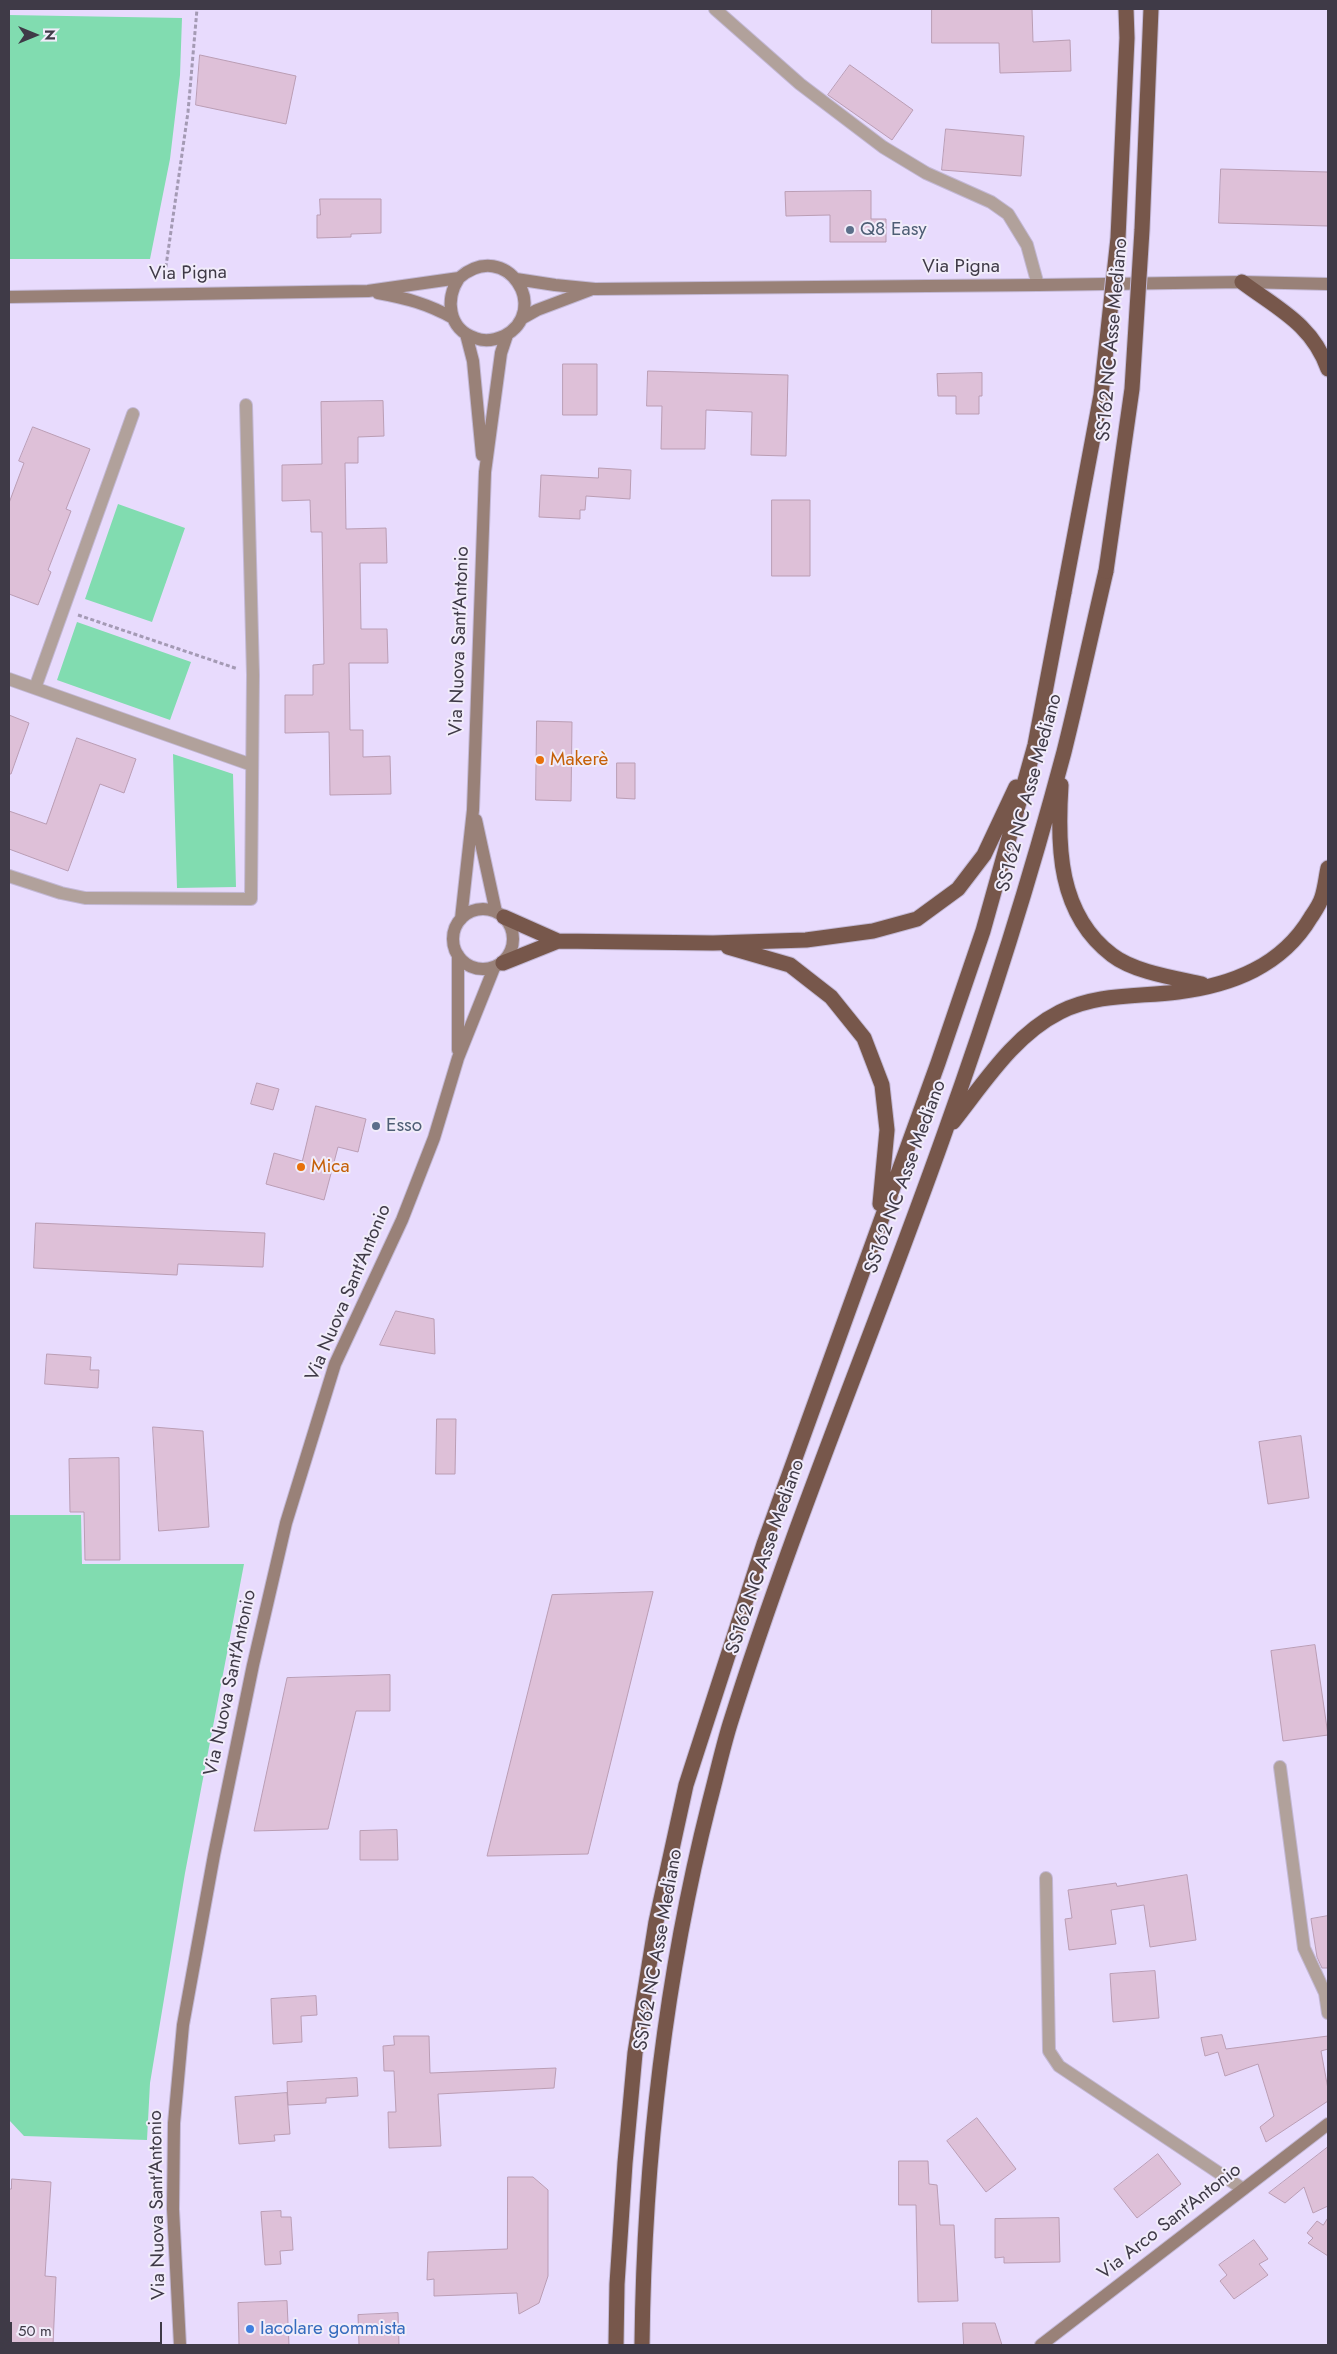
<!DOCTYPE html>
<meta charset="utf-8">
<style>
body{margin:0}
#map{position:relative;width:1337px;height:2354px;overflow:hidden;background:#e8dbfd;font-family:Jost,sans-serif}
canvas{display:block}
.frame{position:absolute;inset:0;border:10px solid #3f3a47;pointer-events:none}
.north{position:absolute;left:10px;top:10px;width:50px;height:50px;-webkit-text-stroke:4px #f1ecfa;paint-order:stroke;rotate:90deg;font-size:14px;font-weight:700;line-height:20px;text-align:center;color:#3f3a47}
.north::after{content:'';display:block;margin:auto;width:18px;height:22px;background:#3f3a47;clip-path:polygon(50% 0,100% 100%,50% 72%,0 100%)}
.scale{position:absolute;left:10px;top:2322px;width:152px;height:22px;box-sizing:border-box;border:2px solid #3f3a47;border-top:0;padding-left:6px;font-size:15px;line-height:18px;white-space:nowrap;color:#3f3a47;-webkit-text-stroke:4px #f1ecfa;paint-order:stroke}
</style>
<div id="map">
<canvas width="1337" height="2354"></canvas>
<div class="frame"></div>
<div class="north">N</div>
<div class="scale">50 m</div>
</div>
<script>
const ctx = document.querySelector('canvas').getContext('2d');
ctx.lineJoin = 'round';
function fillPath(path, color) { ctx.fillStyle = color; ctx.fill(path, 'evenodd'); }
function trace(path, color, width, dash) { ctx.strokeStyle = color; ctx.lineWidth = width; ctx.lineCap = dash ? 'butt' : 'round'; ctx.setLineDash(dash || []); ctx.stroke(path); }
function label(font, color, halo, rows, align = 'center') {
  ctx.font = font + ' Jost,sans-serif'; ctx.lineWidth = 4; ctx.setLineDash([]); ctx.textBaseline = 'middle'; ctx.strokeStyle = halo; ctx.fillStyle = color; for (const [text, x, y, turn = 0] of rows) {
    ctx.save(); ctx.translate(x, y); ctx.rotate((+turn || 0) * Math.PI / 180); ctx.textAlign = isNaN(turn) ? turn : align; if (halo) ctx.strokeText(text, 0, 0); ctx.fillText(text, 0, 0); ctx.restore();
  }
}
fillPath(new Path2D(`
 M9,15l173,3 -2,57 -10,84 -20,100h-141z
 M118,504l67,24 -33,94 -67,-23z
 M77,622l114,40 -21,58 -113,-40z
 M173,754l60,20 3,113 -59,1z
 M9,1515h72l1,49h162l-59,309 -35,210 -3,57 -123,-4 -15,-16z`), '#81dcb0');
const building = new Path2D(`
 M932,9h100l1,33 37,-2 1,31 -71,2 -1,-30h-67z
 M200,55l96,21 -10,48 -90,-19z
 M850,65l63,45 -21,30 -64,-45z
 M946,129l78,7 -3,40 -79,-6z
 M1221,169l107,3v54l-109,-3z
 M871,191v28h15v23h-56v-27l-44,1 -1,-24z
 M320,199h61v34l-30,1v3l-34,1v-23h3z
 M563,364h34v51h-34z
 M648,371l140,4 -2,81 -35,-1 1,-43 -46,-2 -1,39h-44l1,-43h-15z
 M982,373v23h-3v18h-23v-18h-18l-1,-22z
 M383,401l1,35 -26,1v26h-13l1,66 40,-1 1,35h-27l1,66h26l1,34h-39l1,67h13v27l27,-1 1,38 -61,1 -1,-63 -44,1v-38h28v-30l11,-1 -2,-132h-11l-1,-32 -28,1v-36l40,-1 -1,-62z
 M33,427l57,22 -24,60 5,2 -23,59 3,2 -13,33 -29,-11v-91l15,-40 -5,-2z
 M599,468l32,2 -1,29 -44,-3 -1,14h-5v9l-41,-2 2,-42 57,3z
 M772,500h38v76h-38z
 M9,715l20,8 -18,51h-2z
 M537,721l35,1 -1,79 -35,-1z
 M77,738l59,21 -12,34 -24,-9 -32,87 -59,-22v-38l37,13z
 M617,763h18v36l-18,-1z
 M257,1083l22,6 -6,21 -22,-6z
 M316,1106l50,13 -8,33 -20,-5 -14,53 -58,-16 8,-31 28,8z
 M36,1223l229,10 -2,34 -85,-3 -1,11 -143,-7z
 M396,1311l38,8 1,35 -55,-9z
 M47,1354l44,3 -1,13h9l-1,18 -53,-4z
 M437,1419h19l-1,55h-19z
 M153,1427l50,4 6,96 -50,4z
 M1301,1436l8,62 -41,6 -9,-62z
 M119,1458l1,102h-35l-1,-48h-14l-1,-53z
 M653,1592l-65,262 -101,2 65,-261z
 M1315,1645l13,90 -45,6 -12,-90z
 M390,1675v36h-34l-28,118 -74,2 33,-153z
 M397,1830l1,30h-38v-29z
 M1187,1875l9,65 -46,7 -6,-42 -33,5 5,34 -47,6 -4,-31 7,-1 -4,-28 48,-7 1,3z
 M1328,1916v52h-6l-5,-11 -6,-38z
 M1155,1971l4,47 -46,4 -3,-48z
 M316,1996l1,19 -16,1 1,26 -29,2 -2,-45z
 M1222,2035l4,14 102,-13v13l-7,2 7,38v12l-62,41 -6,-15 14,-11 -16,-52 -33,12 -7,-24 -13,4 -4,-18z
 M394,2036h35l1,37 126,-5 -2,20 -116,6 3,52 -52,2 -1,-36h8l-2,-41h-10l-1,-25 11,-1z
 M357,2078l1,18 -32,2v5l-38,2 -1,-23z
 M287,2093l3,41 -16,1 1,6 -36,3 -4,-47z
 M977,2118l39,51 -30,23 -39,-51z
 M1328,2147v59l-15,7 -9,-26 -19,16 -16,-10z
 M1158,2154l23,30 -44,34 -23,-29z
 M899,2161h29l1,23 8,1 3,40h14l4,76 -40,1 -2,-97h-17z
 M508,2177h25l15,13v86l-9,27 -20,11 -2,-21 -83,3v-17l-7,1 1,-28 79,-3z
 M12,2179l39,3 -6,94 11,1 -3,68h-44v-156h2z
 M281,2211v6h10l2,33 -13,1 1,13 -16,1 -4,-53z
 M1059,2218l1,44 -56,1v-6l-9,1v-39z
 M1328,2218v38l-20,-13 5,-5 -6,-5 10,-12 6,4z
 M1254,2240l14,19 -9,5 9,11 -34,24 -14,-18 7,-6 -8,-10z
 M287,2301l2,44h-50l-1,-42z
 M398,2313l1,32h-40l-1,-30z
 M963,2323h32l7,22h-38z`);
fillPath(building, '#dec0d8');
trace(building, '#ba9db4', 1);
const street = new Path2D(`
 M715,9l85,75 83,63 43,26 65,29 17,12 19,31 11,40
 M9,679l243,86
 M35,688l98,-274
 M9,876l52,17 24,5 166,1 2,-224 -7,-270
 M1280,1767l24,181 21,45 3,20
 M1046,1878l3,173 10,15 184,123`);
const secondary = new Path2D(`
 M516,279l39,6 40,4 443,-4 204,-3 86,2
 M378,293c28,5 50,11 75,25
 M9,297l359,-6 91,-13c48,-41 93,33 45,58 -9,4 -19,6 -29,2 -27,-9 -30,-39 -16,-60
 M521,319l16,-9 53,-20
 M466,334l7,27 9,94
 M476,820l20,92
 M453 939a30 30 0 1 1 60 0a30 30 0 1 1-60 0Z
 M461,919l12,-109 12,-338 16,-119 6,-18
 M458,955v95
 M180,2345l-7,-136 1,-86 9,-98 31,-170 39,-190 33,-142 49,-159 67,-144 32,-82 24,-80 36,-90
 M1041,2345l287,-221`);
const highway = new Path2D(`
 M1242,282c36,27 70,42 86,87
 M1061,785c-4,61 -3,129 51,170 22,17 63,23 90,29
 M504,917l54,24 155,2 93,-3 67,-9 44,-12 41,-30 26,-34 32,-68
 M728,947l62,18 41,32 33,41 18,47 5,45 -7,74
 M503,963l55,-22
 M953,1122c31,-39 61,-87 107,-110 38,-19 78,-15 118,-20 54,-7 104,-26 133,-75 4,-6 9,-13 11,-20 3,-9 4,-20 6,-29
 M616,2345l1,-61 8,-121 10,-110 21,-131 30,-137 78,-241 174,-481 45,-132 52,-186 29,-153
 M642,2345c2,-183 22,-363 67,-541 7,-26 13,-54 21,-80 63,-201 145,-394 215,-592 45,-125 85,-252 119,-380 15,-60 28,-121 42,-181`);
trace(street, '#c3b8d5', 14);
trace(secondary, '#c3b8d5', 14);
trace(highway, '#c3b8d5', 17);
trace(new Path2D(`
 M164,280l24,-168 9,-103
 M78,615l160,54`), '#a49ab4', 3, [4, 2.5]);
trace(street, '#b1a19b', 12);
trace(secondary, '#998178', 12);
trace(highway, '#77574b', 15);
const highwayBridge = new Path2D(`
 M1106,571l26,-182 10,-159 9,-221
 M1064,592l37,-197 17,-157 9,-200 -1,-29`);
trace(highwayBridge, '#c3b8d5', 17, []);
trace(highwayBridge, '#77574b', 15);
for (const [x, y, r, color] of [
 [850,230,5,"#5c6f8a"],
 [540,760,5,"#e8710a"],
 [376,1126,5,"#5c6f8a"],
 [301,1167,5,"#e8710a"],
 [250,2329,5,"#3f7fe0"]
]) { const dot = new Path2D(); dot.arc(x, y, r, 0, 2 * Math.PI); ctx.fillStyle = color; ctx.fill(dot); trace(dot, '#f1ecfa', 2); }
label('19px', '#4e5e75', '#f1ecfa', [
 ["Q8 Easy",860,230],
 ["Esso",386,1126]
], 'left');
label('19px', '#3f3a47', '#f1ecfa', [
 ["Via Pigna",961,267],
 ["Via Pigna",188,274,-1],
 ["SS162 NC Asse Mediano",1113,340,-85],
 ["Via Nuova Sant'Antonio",460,641,-88],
 ["SS162 NC Asse Mediano",1030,793,-75],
 ["SS162 NC Asse Mediano",906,1177,-70],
 ["Via Nuova Sant'Antonio",349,1293,-67],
 ["SS162 NC Asse Mediano",766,1557,-71],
 ["Via Nuova Sant'Antonio",231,1683,-78],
 ["SS162 NC Asse Mediano",659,1950,-80],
 ["Via Nuova Sant'Antonio",158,2205,-91],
 ["Via Arco Sant'Antonio",1170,2222,-38]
]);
label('19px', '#c56008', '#f1ecfa', [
 ["Makerè",550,760],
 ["Mica",311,1167]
], 'left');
label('19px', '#366cbe', '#f1ecfa', [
 ["Iacolare gommista",260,2329]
], 'left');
</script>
